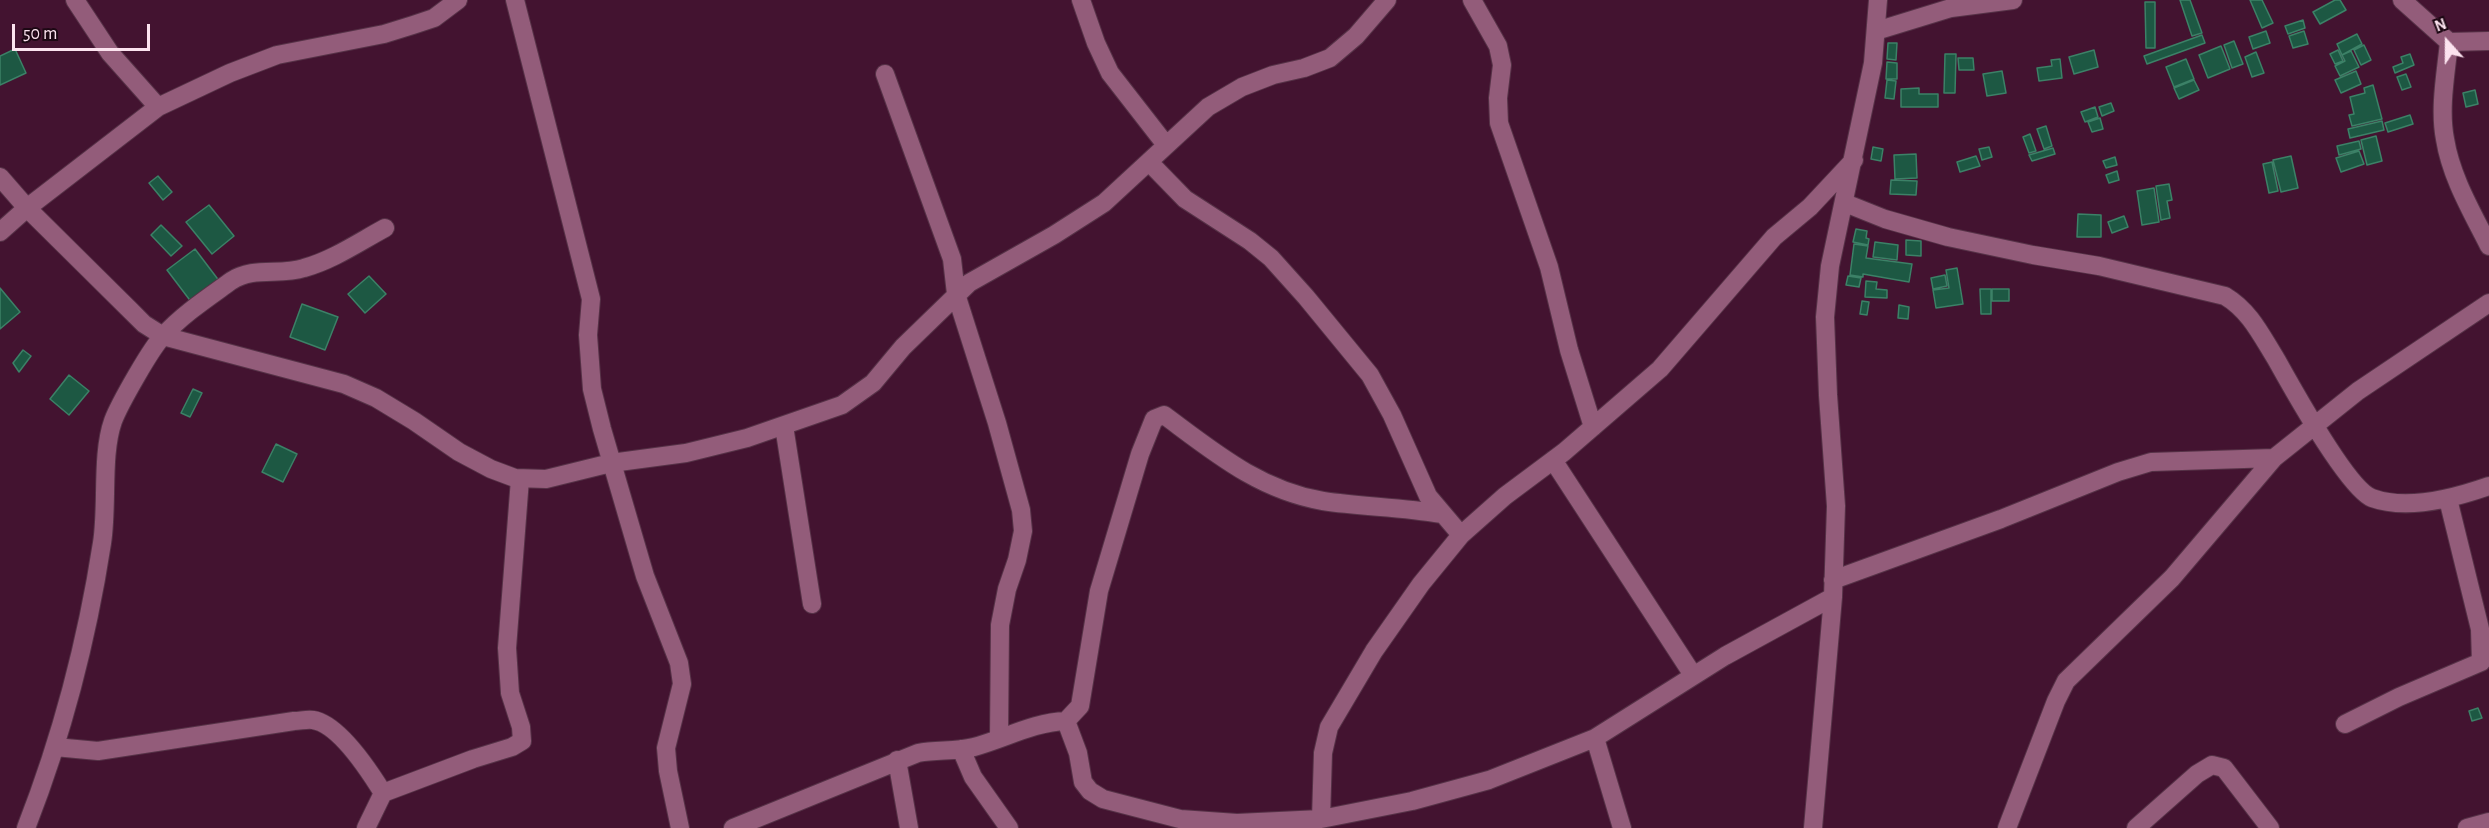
<!DOCTYPE html>
<style>
body{margin:0}
#map{position:relative;width:2489px;height:828px;overflow:hidden;background:#431330;font-family:"Alegreya Sans",sans-serif}
canvas{display:block}
.north{position:absolute;left:2417px;top:12px;width:60px;height:60px;-webkit-text-stroke:4px #1d0814;paint-order:stroke;rotate:339deg;font-size:16px;font-weight:700;line-height:24px;text-align:center;color:#fce3ef}
.north::after{content:'';display:block;margin:auto;width:21px;height:27px;background:#fce3ef;clip-path:polygon(50% 0,100% 100%,50% 72%,0 100%)}
.scale{position:absolute;left:12px;top:24px;width:138px;height:27px;box-sizing:border-box;border:3px solid #fce3ef;border-top:0;padding-left:8px;font-size:18px;line-height:21px;white-space:nowrap;color:#fce3ef;-webkit-text-stroke:4px #1d0814;paint-order:stroke}
</style>
<div id="map">
<canvas width="2489" height="828"></canvas>
<div class="north">N</div>
<div class="scale">50 m</div>
</div>
<script>
const ctx = document.querySelector('canvas').getContext('2d');
ctx.lineJoin = 'round';
function fillPath(path, color) { ctx.fillStyle = color; ctx.fill(path, 'evenodd'); }
function trace(path, color, width, dash) { ctx.strokeStyle = color; ctx.lineWidth = width; ctx.lineCap = dash ? 'butt' : 'round'; ctx.setLineDash(dash || []); ctx.stroke(path); }
const building = new Path2D(`
 M2180,0h10l12,33 -10,3z
 M2250,0h12l11,23 -11,5z
 M2335,0h5l6,10 -26,14 -7,-12z
 M2145,2h10v46h-9z
 M2303,20l2,8 -17,6 -3,-8z
 M2266,31l4,12 -17,6 -4,-12z
 M2304,31l4,13 -15,4 -4,-12z
 M2357,34l5,10 -20,11 -5,-11z
 M2202,35l3,8 -58,21 -3,-8z
 M2234,41l9,23 -11,4 -8,-23z
 M1888,43h9l-1,17 -9,-1z
 M2364,45l7,15 -10,5 -7,-15z
 M2221,46l9,23 -22,9 -9,-23z
 M15,49l11,24 -26,12v-29z
 M2094,50l4,17 -24,7 -5,-17z
 M2338,50l5,11 -8,3 -5,-10z
 M2351,51l8,16 -19,9 -5,-10 10,-5 -3,-6z
 M2256,52l8,21 -12,4 -7,-20z
 M1945,54h11l-1,39h-11z
 M2410,54l4,11 -19,8 -2,-6 10,-4 -2,-6z
 M1958,58h15l1,12h-15z
 M2060,59l2,19 -23,3 -2,-13 15,-2 -1,-6z
 M2186,59l8,20 -20,8 -8,-20z
 M1887,62l10,1v16h-11z
 M2002,71l4,22 -19,3 -4,-22z
 M2356,71l5,13 -20,9 -6,-13z
 M2406,74l5,13 -9,3 -5,-13z
 M1887,80l9,1 -2,18 -9,-1z
 M2194,80l5,10 -20,9 -5,-11z
 M2373,85l9,34 -30,7 -3,-11 5,-1 -4,-17 15,-4 -1,-5z
 M1919,88v6h19v13h-37v-18z
 M2475,90l3,14 -12,3 -3,-14z
 M2111,103l3,8 -12,5 -3,-9z
 M2095,107l3,10 -13,5 -4,-10z
 M2410,115l3,9 -25,8 -3,-9z
 M2100,118l3,11 -11,3 -4,-10z
 M2382,121l2,9 -34,8 -2,-9z
 M2046,126l6,20 -8,3 -7,-20z
 M2030,134l6,17 -7,2 -6,-16z
 M2376,136l6,25 -15,4 -6,-25z
 M2359,141l2,8 -22,6 -2,-9z
 M1873,147l10,2 -2,12 -10,-2z
 M1989,147l3,10 -10,3 -3,-11z
 M2053,148l2,6 -23,7 -3,-6z
 M2359,151l5,13 -23,8 -5,-14z
 M1916,154l1,24 -22,1 -1,-24z
 M1976,156l4,10 -20,6 -3,-10z
 M2291,156l7,32 -17,4 -8,-32z
 M2115,157l2,8 -11,3 -3,-7z
 M2272,162l6,29 -9,2 -6,-29z
 M2117,171l2,9 -10,3 -3,-8z
 M158,176l14,16 -9,8 -14,-17z
 M1891,180l26,1 -1,14 -26,-1z
 M2169,184l3,16 -5,1 3,17 -9,2 -5,-34z
 M2154,188l5,34 -17,3 -5,-34z
 M209,205l25,31 -22,18 -26,-32z
 M2078,214l23,1v22h-24z
 M2124,216l4,11 -16,6 -4,-11z
 M161,225l21,21 -11,10 -20,-21z
 M1856,229l11,2 -1,7 3,1 -1,6 -15,-3z
 M1906,240l15,1v15l-15,-1z
 M1875,242l23,3 -1,15 -24,-3z
 M1854,244l14,2 -2,12 46,6 -3,18 -46,-8v3l-13,-2z
 M195,249l25,33 -28,21 -25,-33z
 M1957,268l6,36 -27,4 -3,-18 16,-2 -3,-18z
 M1945,275l2,11 -14,3 -2,-11z
 M369,276l17,18 -21,19 -17,-19z
 M1848,276l13,2 -2,9 -13,-2z
 M1866,281l11,1 -1,7 11,1v8l-22,-1z
 M0,288l20,24 -20,17z
 M1980,289h11v25h-10z
 M1992,289h17v12h-17z
 M1862,301l7,1 -2,13 -7,-1z
 M302,304l36,13 -13,33 -35,-13z
 M1899,305l10,2 -1,12 -10,-1z
 M23,350l8,6 -12,16 -6,-9z
 M69,375l20,16 -20,24 -19,-16z
 M193,389l9,4 -12,24 -9,-4z
 M276,444l21,10 -14,28 -21,-10z
 M2478,708l4,10 -10,3 -3,-10z`);
fillPath(building, '#1d5843');
trace(building, '#3c8167', 1.5);
const minor = new Path2D(`
 M75,0l35,53 48,54
 M515,0l76,299 -3,36 4,54 10,40 43,147 34,87 3,21 -16,64 2,23 12,57
 M1081,0l15,43 14,30 56,72
 M1472,0l26,46 4,19 -4,33 1,25 50,144 20,83 24,77
 M2402,0l47,42 40,-1
 M1876,31l75,-23 62,-8
 M2449,42c-3,31 -10,66 -4,97 6,38 27,73 44,107
 M885,74l67,185 4,35 41,129 24,87 2,21 -6,29 -10,29 -7,36 -1,113
 M1149,162l36,37 65,42 21,17 35,39 64,78 22,40 36,81 33,39
 M0,177l27,31 104,103 13,13 19,12 181,48 32,14 38,23 45,31 32,17 24,9 31,1 65,-16 75,-10 61,-15 95,-33 31,-22 30,-36 66,-64 85,-48 50,-32 104,-96 34,-20 31,-12 31,-7 26,-10 26,-22 31,-36
 M1845,203l40,16 63,18 85,18 66,11 126,30c25,15 36,39 51,63 15,27 72,130 96,139 36,13 83,0 117,-12
 M0,232l27,-24 131,-101 72,-34 47,-18 107,-21 29,-9 21,-7 24,-18
 M784,426l28,178
 M1553,460l140,215
 M1441,514c-39,-7 -79,-7 -118,-13 -64,-11 -109,-49 -159,-86l-10,4 -14,35 -41,137 -19,115 -14,15 12,32 5,29 7,9 13,8 77,20 57,4 84,-4 91,-18 77,-21 106,-42 130,-82 108,-59
 M1833,580l168,-61 117,-47 33,-10 123,-4
 M2345,724l54,-27 82,-35 -1,-33 -32,-130
 M1595,738l27,90
 M55,747l43,4 196,-30c6,0 13,-2 19,-1 26,4 57,52 70,73
 M961,749l12,28 36,51
 M897,760l12,68
 M1321,819l2,-66 6,-26 45,-76 47,-67 40,-49 44,-39 59,-44 96,-83 114,-132 36,-30 44,-47
 M26,828c36,-92 61,-188 76,-285 6,-38 -1,-88 11,-122 6,-16 39,-75 51,-86 19,-21 45,-38 67,-54 23,-15 48,-5 73,-13 29,-8 55,-26 81,-40
 M366,828l17,-35 90,-34 39,-12 10,-6 -1,-14 -11,-34 -3,-45 13,-169
 M733,828l185,-75c19,-4 37,-1 56,-6 30,-8 60,-25 92,-26
 M1813,828l20,-231 3,-91 -8,-111 -3,-78 5,-51 43,-203 5,-63
 M2007,828l49,-127 10,-20 106,-103 102,-120 84,-67 131,-88
 M2136,828l61,-54 15,-9 12,3 46,60
 M2467,828l22,-6`);
trace(minor, '#563247', 20);
trace(minor, '#935c7a', 18);
</script>
